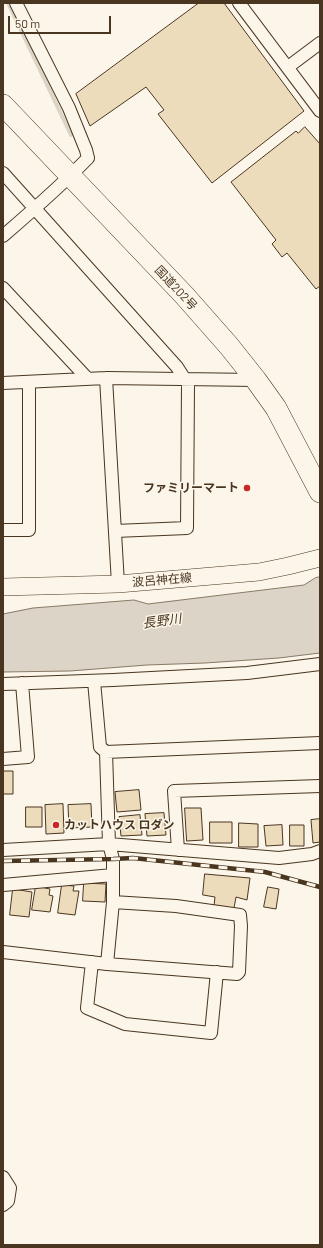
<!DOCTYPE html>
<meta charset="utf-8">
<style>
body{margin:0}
#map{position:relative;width:323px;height:1248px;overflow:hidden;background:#fbf6e9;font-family:Barlow,sans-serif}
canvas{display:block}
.frame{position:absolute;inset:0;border:4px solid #4a3520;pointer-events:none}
.scale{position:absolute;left:8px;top:16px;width:103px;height:18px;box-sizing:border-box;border:2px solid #4a3520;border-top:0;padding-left:5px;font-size:12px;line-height:14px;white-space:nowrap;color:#4a3520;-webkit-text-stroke:3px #fbf6e9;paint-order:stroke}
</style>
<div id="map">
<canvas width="323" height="1248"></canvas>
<div class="frame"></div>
<div class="scale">50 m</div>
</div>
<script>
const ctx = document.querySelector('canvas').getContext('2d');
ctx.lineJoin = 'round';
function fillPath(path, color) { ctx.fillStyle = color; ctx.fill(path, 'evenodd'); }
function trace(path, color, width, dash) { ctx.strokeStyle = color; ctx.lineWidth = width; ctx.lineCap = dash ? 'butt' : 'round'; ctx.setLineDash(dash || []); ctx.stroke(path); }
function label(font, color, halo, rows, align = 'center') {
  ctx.font = font + ' Barlow,"Noto Sans JP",sans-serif'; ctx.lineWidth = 3; ctx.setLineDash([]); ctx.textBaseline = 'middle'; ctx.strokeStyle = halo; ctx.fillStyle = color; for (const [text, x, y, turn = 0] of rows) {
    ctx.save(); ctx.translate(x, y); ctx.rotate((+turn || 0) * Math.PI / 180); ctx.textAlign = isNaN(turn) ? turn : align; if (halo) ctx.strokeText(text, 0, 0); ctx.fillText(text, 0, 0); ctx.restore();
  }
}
const water = new Path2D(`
 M320,577v76l-41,5 -74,5 -58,2 -77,6 -67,1v-58l30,-6 101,-8 14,4 156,-19 11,-7z`);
fillPath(water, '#dcd4c6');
trace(water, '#887966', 1);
trace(new Path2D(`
 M8,3l63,132`), '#dcd4c6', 4);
const building = new Path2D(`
 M199,3h25l80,108 -92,72 -54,-69 6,-4 -18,-23 -56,39 -14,-32z
 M305,127l15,17v142l-4,3 -29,-36 -5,4 -10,-13 4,-4 -45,-58 65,-51 2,2z
 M3,771h10v23h-10z
 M139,790l2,20 -24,2 -2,-20z
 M63,804l1,29 -18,1 -1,-29z
 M91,804l1,23 -23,1 -1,-23z
 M26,807h16v20h-16z
 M185,808h16l2,32 -16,1z
 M164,813l2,22 -19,1 -2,-22z
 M140,815l2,20 -21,1 -2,-19z
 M320,819v23l-7,1 -2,-23z
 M210,822h22v21h-22z
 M239,823l19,1v23h-19z
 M282,825l1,20 -17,1 -2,-20z
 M290,825h14v21h-14z
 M205,874l45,4 -3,22 -11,-3 -2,11 -20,-2 1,-9 -12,-2z
 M84,883l22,1 -1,18 -22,-1z
 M62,885l12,1 -1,5h6l-4,24 -17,-2z
 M36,886l14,3 -1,6 4,1 -3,16 -18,-2z
 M268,887l11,2 -3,20 -12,-2z
 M13,889l19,3 -3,25 -19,-2z`);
fillPath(building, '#ecdcbc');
trace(building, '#4a3520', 1);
const minor = new Path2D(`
 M239,3l81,108
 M288,67l32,-24
 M3,173l174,194 11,17 -1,144 -72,3
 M3,236c29,-25 58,-50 85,-78l-2,-8 -17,-42 -53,-105
 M3,288l84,90
 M106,378l12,206
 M3,383l103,-5 150,2
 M3,530h26v-148
 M3,684l110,-4 134,-7 73,-9
 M106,752l214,-9
 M3,759l25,-2 -6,-74
 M3,850l106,-6 170,14 33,-4 8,-3
 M178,850l-4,-59 146,-5
 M3,885l110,-10v-16l-4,-15 -3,-92 -6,-5 -6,-66
 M3,952l104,12 130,10 2,-2 2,-46 -1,-11 -64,-9 -63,-4
 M92,962l-5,46 38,16 86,9 6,-61
 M107,964l6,-62v-27
 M3,1177l7,11 -2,13 -5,4`);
const secondary = new Path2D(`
 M3,587l115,-3 141,-12 29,-6 32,-8`);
const trunk = new Path2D(`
 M3,105l181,190 45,51 27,34 20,28 44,84`);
trace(minor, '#4a3520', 14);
trace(secondary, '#4a3520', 18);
trace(trunk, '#4a3520', 22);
trace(minor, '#fbf6e9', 12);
trace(secondary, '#fbf6e9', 17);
trace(trunk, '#fbf6e9', 21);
const rail = new Path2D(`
 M3,861l110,-2 20,-1 132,14 55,15`);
trace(rail, '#4a3520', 4.5);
trace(rail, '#fbf6e9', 3, [9]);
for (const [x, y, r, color] of [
 [247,488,4,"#c62828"],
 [56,825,4,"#c62828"]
]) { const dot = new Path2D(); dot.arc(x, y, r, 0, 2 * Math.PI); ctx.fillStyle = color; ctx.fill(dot); trace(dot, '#fbf6e9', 1.5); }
label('12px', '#4a3520', '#fbf6e9', [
 ["国道202号",176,288,47],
 ["波呂神在線",162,580,-5]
]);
label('bold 12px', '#4a3520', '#fbf6e9', [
 ["ファミリーマート",239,488],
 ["カットハウス ロダン",64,825,"left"]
], 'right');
label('italic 13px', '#4a3520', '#fbf6e9', [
 ["長野川",162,621,-8]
]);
</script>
